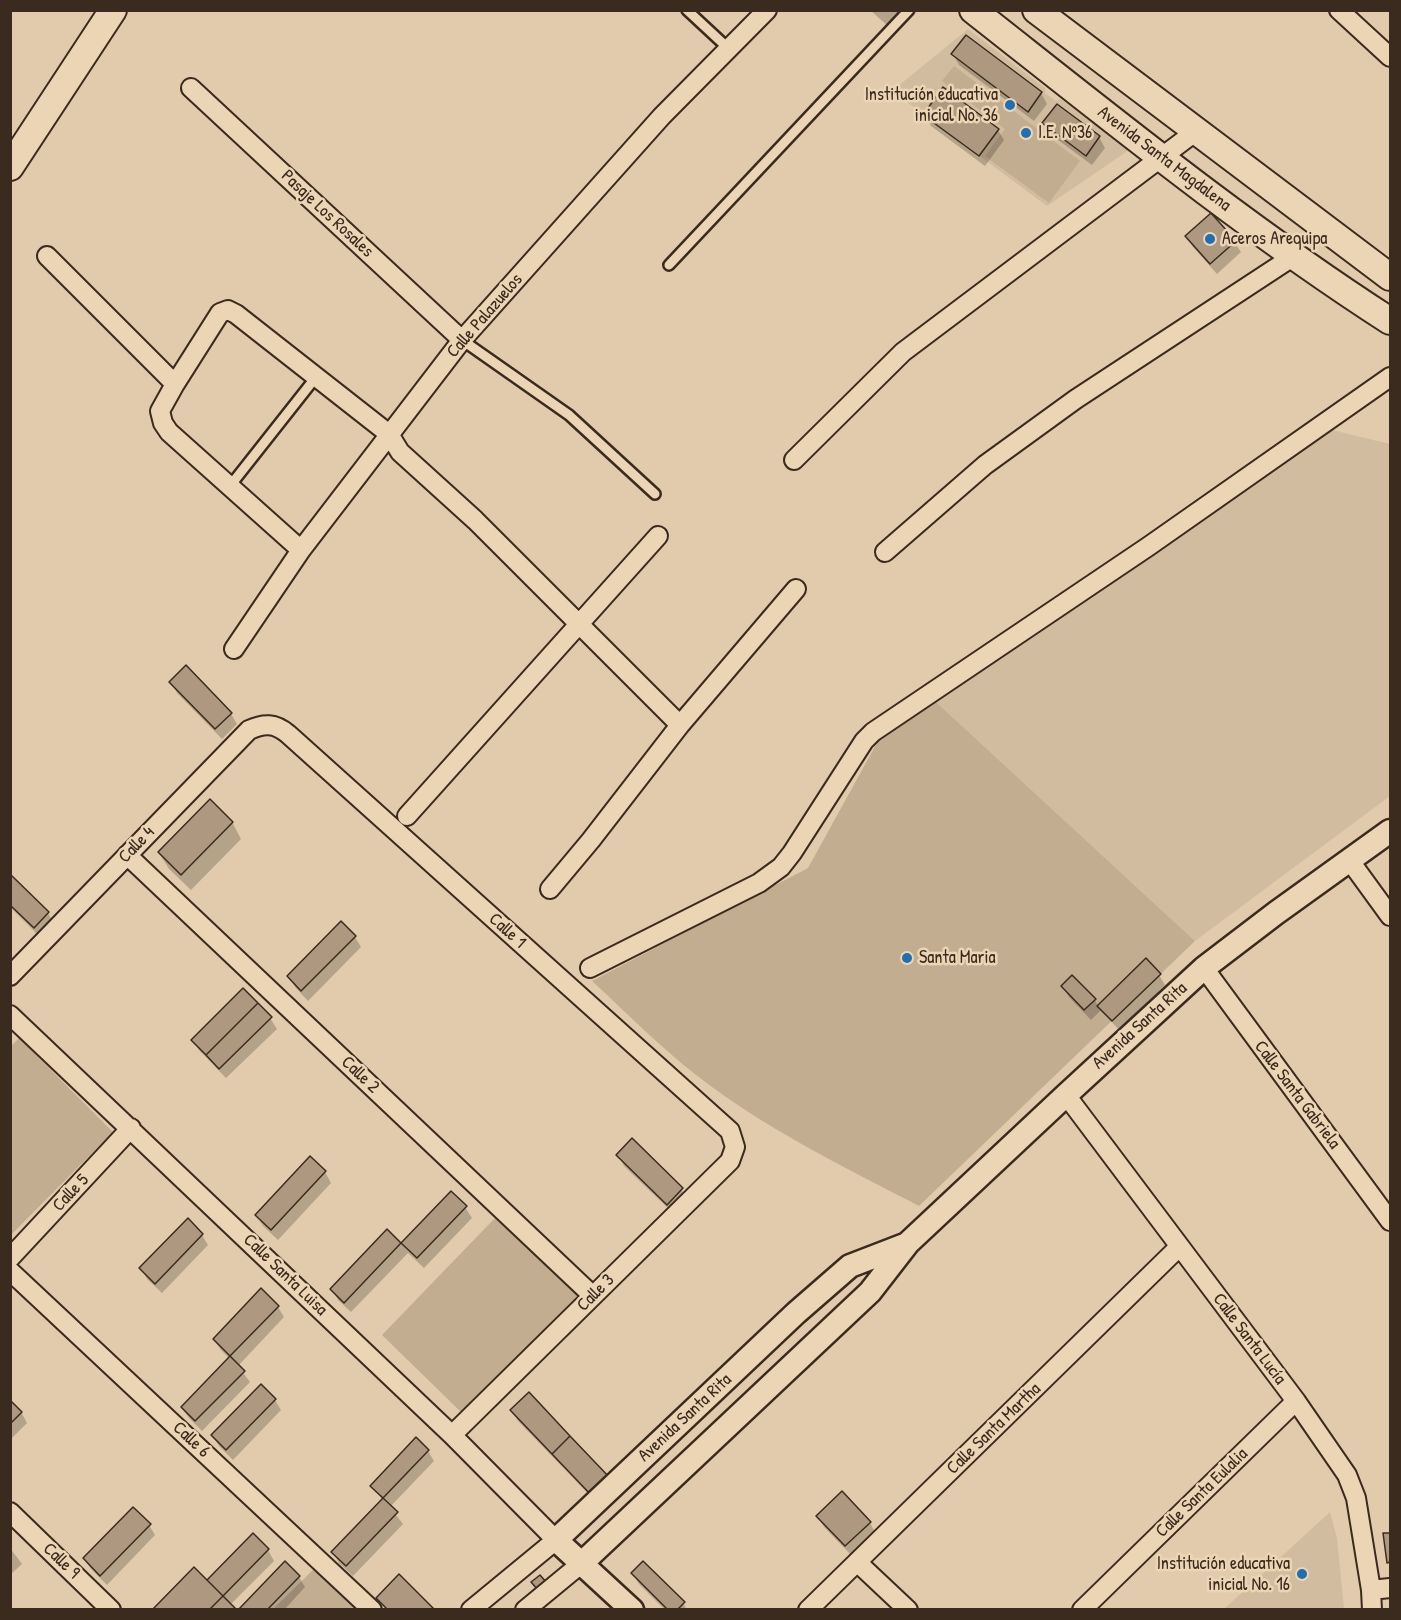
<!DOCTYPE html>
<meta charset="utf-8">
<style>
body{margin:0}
#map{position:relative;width:1401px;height:1620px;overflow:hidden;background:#e2cbac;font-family:"Patrick Hand",sans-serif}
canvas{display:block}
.frame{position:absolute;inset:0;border:12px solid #3b2a1e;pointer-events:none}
</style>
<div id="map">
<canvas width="1401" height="1620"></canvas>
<div class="frame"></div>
</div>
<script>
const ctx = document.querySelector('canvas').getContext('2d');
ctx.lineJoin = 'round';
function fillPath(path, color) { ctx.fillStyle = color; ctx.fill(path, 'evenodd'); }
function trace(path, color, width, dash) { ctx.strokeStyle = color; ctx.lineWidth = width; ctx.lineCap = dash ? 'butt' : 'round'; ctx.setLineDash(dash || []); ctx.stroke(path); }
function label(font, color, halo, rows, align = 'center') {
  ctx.font = font + ' "Patrick Hand",sans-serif'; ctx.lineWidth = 5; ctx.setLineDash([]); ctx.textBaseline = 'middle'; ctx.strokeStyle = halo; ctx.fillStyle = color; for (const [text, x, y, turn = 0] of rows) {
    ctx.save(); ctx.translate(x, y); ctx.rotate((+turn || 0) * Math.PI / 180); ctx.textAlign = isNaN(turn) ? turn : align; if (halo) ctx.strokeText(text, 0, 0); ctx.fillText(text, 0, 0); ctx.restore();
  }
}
fillPath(new Path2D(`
 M968,29l77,59v5l11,8 5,-2 68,51 -82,56 -155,-115z
 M1332,430l58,14v352l-195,145 -259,-239z
 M1330,1512l7,26 7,71h-120z`), '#d2bc9f');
fillPath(new Path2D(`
 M954,66l126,95 -31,42 -64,-47 20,-27 -63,-48z
 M936,702l259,239 -276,265c-71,-37 -143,-72 -207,-119 -43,-31 -81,-70 -120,-106l216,-113 70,-127z
 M19,1038l94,94 -102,103 -1,-188z
 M495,1218l84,76 -1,6 -116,113 -80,-78z
 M315,1568l46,42h-89z`), '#c3ad91');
fillPath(new Path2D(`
 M870,10h34l-15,17z
 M966,37l75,56 6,11 -13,17 -75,-56 -6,-11z
 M925,115l73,15 6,10 -19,26 -54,-40z
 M1044,124l55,13 6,11 -13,17 -42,-31z
 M1187,237l47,5 7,10 -24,22 -24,-27z
 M171,682l60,32 6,10 -15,15 -45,-46z
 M232,822l9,17 -50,51 -22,-21 -10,-16z
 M10,876l38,37 6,11 -13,14 -29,-29 -2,1z
 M355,937l6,10 -53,54 -13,-14 -7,-11z
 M1159,975l6,10 -46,45 -18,-20 -10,10 -22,-23 -6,-11 32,14 3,7z
 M270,1018l7,11 -51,49 -27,-28 -6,-10z
 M618,1155l63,34 7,11 -14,14 -50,-48z
 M325,1172l6,11 -53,57 -15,-14 -7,-11z
 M451,1193l14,14 7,11 -48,50 -16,-15 -57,59 -13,-12 -6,-11 55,-58 14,14z
 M202,1235l6,10 -46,48 -15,-14 -6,-11z
 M278,1307l6,10 -46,49 12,16 -48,49 -13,-13 -7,-10 48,-49 -9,-9 -7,-10z
 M275,1400l6,10 -48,50 -14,-14 -6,-10z
 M10,1402l11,10 6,11 -17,17z
 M512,1411l104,79 -16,16 -82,-85z
 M428,1451l6,10 -44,46 13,17 -50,52 -14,-13 -6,-11 50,-51 -11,-15z
 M818,1516l52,7 6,11 -24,22 -28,-29z
 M149,1525l6,10 -48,50 -16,-16 -7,-10z
 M1390,1534v32l-2,-4 -3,-27z
 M10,1548l12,16 -12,11z
 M268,1550l6,11 -44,44 -21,-25z
 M633,1573l50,30 4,7h-22l-26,-26z
 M299,1577l6,10 -21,23h-44z`), '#0003');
const building = new Path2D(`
 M966,35l76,57 -14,20 -77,-58z
 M943,87l56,42 -20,27 -56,-41z
 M1057,104l43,32 -14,20 -44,-33z
 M1211,213l25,28 -26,23 -25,-28z
 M186,665l46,48 -17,16 -46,-47z
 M210,799l23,23 -52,53 -23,-23z
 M10,874l39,38 -15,16 -24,-23z
 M341,921l15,15 -55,55 -14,-15z
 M1146,958l15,16 -49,47 -15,-15z
 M1072,975l24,24 -12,11 -23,-24z
 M243,988l15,15 -52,52 -15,-15z
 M258,1003l14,14 -53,52 -13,-14z
 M632,1138l51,50 -16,17 -51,-50z
 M310,1156l16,15 -55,59 -16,-15z
 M451,1191l16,15 -50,52 -16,-15z
 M188,1218l15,16 -48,50 -16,-16z
 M387,1229l14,14 -57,60 -14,-14z
 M261,1288l18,18 -49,50 -17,-17z
 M230,1356l15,15 -50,50 -14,-14z
 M261,1384l15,15 -50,51 -15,-15z
 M529,1392l41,44 -18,18 -42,-44z
 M10,1400l12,12 -12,12z
 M570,1436l41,43 -18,18 -41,-43z
 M416,1437l13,13 -46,48 -13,-12z
 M842,1491l29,31 -26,24 -29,-30z
 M383,1498l15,14 -52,54 -15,-14z
 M133,1507l18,17 -51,52 -17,-18z
 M253,1533l16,16 -46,47 -16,-16z
 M1383,1533h7v29l-3,1z
 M285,1561l15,15 -33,34h-29z
 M643,1561l42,41 -8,8h-9l-37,-37z
 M194,1567l29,29 -14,14h-57z
 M399,1574l36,36h-47l-12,-12z
 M540,1575l7,8 -9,7 -7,-8z
 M223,1596l14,14h-28z`);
fillPath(building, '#ae9980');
trace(building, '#3b2a1e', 1.5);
const service = new Path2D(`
 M687,10l42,39
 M669,265l240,-255
 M462,340l107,75 86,79
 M230,486l86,-109`);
const minor = new Path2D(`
 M1339,10l51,47
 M191,88l271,252
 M47,256l128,128 -15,27 3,12 6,9 132,118
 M175,384l45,-71 8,-3 8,4 153,120 11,18 75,68 205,205 -89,115 -41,49
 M794,460l109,-108 292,-220
 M885,552l100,-87 91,-66 218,-143
 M234,649l67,-99 161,-210 200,-224 105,-106
 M680,725l116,-136
 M407,816l251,-280
 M127,855l466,441
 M1350,861l40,55
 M590,968l169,-85 22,-16 11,-14 72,-112 9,-9 276,-186 241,-169
 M1204,968l186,253
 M10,976l239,-246c15,-7 26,-7 39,4l442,397 5,16 -5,14 -278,274
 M10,1015l442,420 104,105 -85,70
 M1066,1095l230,306 51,74 9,23 15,92 1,20
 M10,1258l121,-130
 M10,1271l362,339
 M10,1512l101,98
 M857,1562l51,48
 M1371,1590l19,-2
 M525,1610l57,-47
 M808,1610l371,-363
 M1082,1610l214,-209`);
const tertiary = new Path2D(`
 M582,1563l288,-271 38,-49 158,-148 138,-127 72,-55 114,-82
 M632,1610l-76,-70 240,-227 54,-47 57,-22`);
const secondary = new Path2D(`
 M973,10c136,107 271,217 417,311
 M1036,10l354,267
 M10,167l103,-157`);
trace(service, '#3b2a1e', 14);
trace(minor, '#3b2a1e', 22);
trace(tertiary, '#3b2a1e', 27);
trace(secondary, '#3b2a1e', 30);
trace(service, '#ecd5b5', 9);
trace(minor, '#ecd5b5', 18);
trace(tertiary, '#ecd5b5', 22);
trace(secondary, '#ecd5b5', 26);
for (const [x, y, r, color] of [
 [1010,105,6,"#1f6fb2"],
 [1026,133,6,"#1f6fb2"],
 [1210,239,6,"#1f6fb2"],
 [907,958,6,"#1f6fb2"],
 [1302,1574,6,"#1f6fb2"]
]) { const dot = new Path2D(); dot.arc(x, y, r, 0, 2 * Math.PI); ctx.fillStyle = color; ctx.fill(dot); trace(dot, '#ecd5b5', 2); }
label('18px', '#3b2a1e', '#ecd5b5', [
 ["Institución educativa",998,95,"right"],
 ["inicial No. 36",998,116,"right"],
 ["I.E. Nº36",1038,133],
 ["Aceros Arequipa",1222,239],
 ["Santa Maria",919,958],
 ["Institución educativa",1290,1564,"right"],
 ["inicial No. 16",1290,1585,"right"]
], 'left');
label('18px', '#3b2a1e', '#ecd5b5', [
 ["Avenida Santa Magdalena",1164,159,37],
 ["Pasaje Los Rosales",327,214,43],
 ["Calle Palazuelos",485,316,-49],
 ["Calle 4",137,845,-46],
 ["Calle 1",507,931,42],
 ["Avenida Santa Rita",1140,1026,-42],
 ["Calle 2",360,1075,43],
 ["Calle Santa Gabriela",1297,1095,53],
 ["Calle 5",71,1193,-47],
 ["Calle Santa Luisa",285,1275,44],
 ["Calle 3",596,1293,-45],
 ["Calle Santa Lucía",1249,1339,53],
 ["Avenida Santa Rita",685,1418,-43],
 ["Calle Santa Martha",994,1429,-44],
 ["Calle 6",191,1440,43],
 ["Calle Santa Eulalia",1202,1493,-44],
 ["Calle 9",61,1561,44]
]);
</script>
